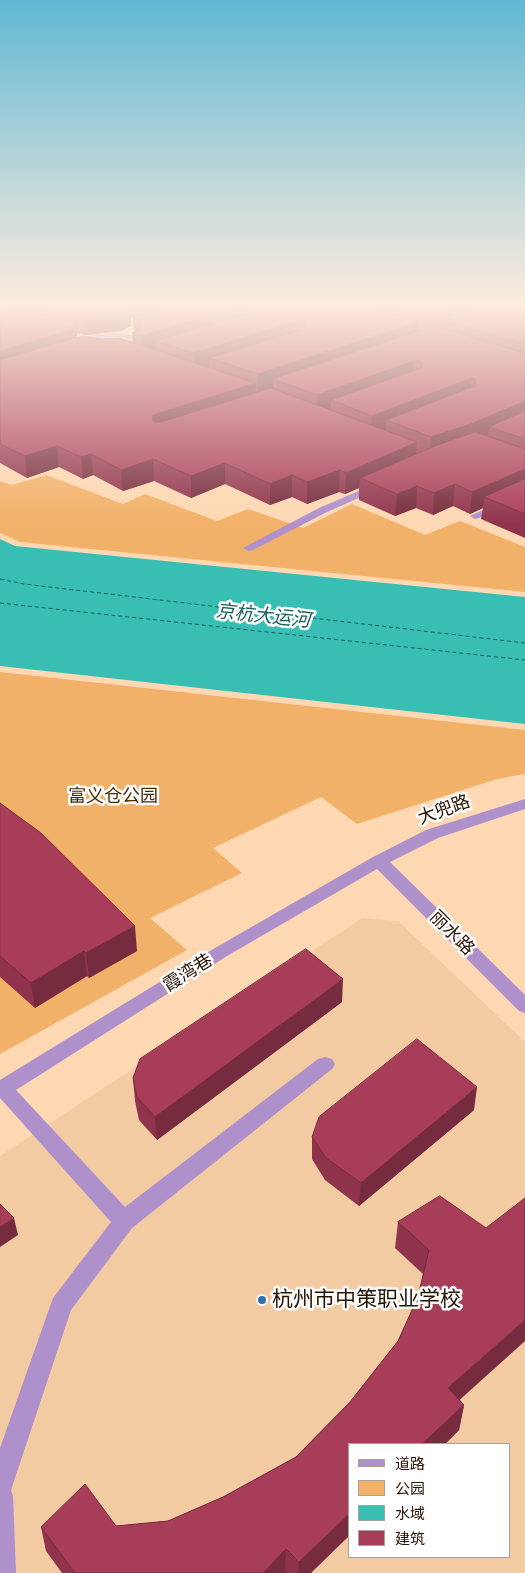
<!DOCTYPE html>
<meta charset="utf-8">
<style>
body{margin:0}
#map{position:relative;width:525px;height:1573px;overflow:hidden;background:#fdd8b3;font-family:Raleway,"Noto Sans SC",sans-serif}
canvas{display:block}
.legend{position:absolute;left:348px;top:1443px;width:162px;height:115px;box-sizing:border-box;background:#fff;border:1px solid #a9a099;margin:0;padding:6px 9px;list-style:none;font-size:15px;color:#281200}
.legend li{display:flex;align-items:center;gap:10px;height:25px}
.legend b{width:25px;border:1px solid #a9a099}
</style>
<div id="map">
<canvas width="525" height="1573"></canvas>
<ul class="legend">
<li><b style="height:6px;background:#ae90cb"></b>道路</li>
<li><b style="height:14px;background:#f2b169"></b>公园</li>
<li><b style="height:14px;background:#39beb4"></b>水域</li>
<li><b style="height:14px;background:#a83d59"></b>建筑</li>
</ul>
</div>
<script>
const ctx = document.querySelector('canvas').getContext('2d');
ctx.lineJoin = 'round';
function fillPath(path, color) { ctx.fillStyle = color; ctx.fill(path, 'evenodd'); }
function trace(path, color, width, dash) { ctx.strokeStyle = color; ctx.lineWidth = width; ctx.lineCap = dash ? 'butt' : 'round'; ctx.setLineDash(dash || []); ctx.stroke(path); }
function label(font, color, halo, rows, align = 'center') {
  ctx.font = font + ' Raleway,"Noto Sans SC",sans-serif'; ctx.lineWidth = 5; ctx.setLineDash([]); ctx.textBaseline = 'middle'; ctx.strokeStyle = halo; ctx.fillStyle = color; for (const [text, x, y, turn = 0] of rows) {
    ctx.save(); ctx.translate(x, y); ctx.rotate((+turn || 0) * Math.PI / 180); ctx.textAlign = isNaN(turn) ? turn : align; if (halo) ctx.strokeText(text, 0, 0); ctx.fillText(text, 0, 0); ctx.restore();
  }
}
fillPath(new Path2D(`
 M362,918l36,3 127,121v531h-525v-417zM349,1444h160v113h-160z`), '#f3cba3');
fillPath(new Path2D(`
 M46,475l77,29 22,-10 72,27 31,-12 55,19 49,-24 73,31 35,-14 65,26v45l-505,-50 -20,-9v-52l12,4z
 M0,672l525,58v44l-28,5 -140,45 -36,-27 -108,51 29,25 -92,45 37,32 -187,104z`), '#f2b169');
fillPath(new Path2D(`
 M0,539l15,7 510,51v127l-525,-58z`), '#39beb4');
trace(new Path2D(`
 M0,579l24,5 501,59
 M0,603l525,57`), '#1a615b', 1, [4, 3]);
fillPath(new Path2D(`
 M114,333l18,2 7,5 1,5c-15,14 -48,16 -63,1 5,-13 25,-12 37,-13zM114,337l13,2 5,5c-13,9 -33,11 -47,1l7,-5z
 M377,483l4,1 1,2 -1,2 -54,24 -74,38 -4,1 -6,-3 76,-40z
 M525,491v7l-46,20 -4,1 -5,-3z
 M525,799v10l-87,29 -48,24 135,133v18l-6,-2 -142,-142 -150,87 -211,134 109,117 193,-148 7,-2 7,2 3,5 -3,5 -200,159 -61,82 -60,180 2,6 3,77h-16v-125l53,-150 58,-76 -111,-124v-18l215,-132 158,-91 53,-27z`), '#ae90cb');
fillPath(new Path2D(`
 M0,305h525v233l-44,-19 2,-11 -13,6 -17,-8 -20,9 -17,-7 -21,8 -36,-16v-12l-14,6 -6,-2 -32,12 -15,-7 -22,8 -45,-21 -34,14 -37,-17 -31,10 -30,-16 -10,4 -24,-12 -32,11 -27,-15zM131,317l2,1 1,14 -2,1 1,10 -56,-6 -1,-4 9,2 36,-4 10,-5z
 M0,803l137,148 -48,27 -2,-2 -52,32 -35,-31z
 M342,1002l-185,138 -18,-20 -4,-19 -2,-23z
 M474,1110l-115,96 -34,-26 -13,-21v-22z
 M440,1196l20,204 4,5 -5,25 -14,14h-96l-38,129h-249l-16,-22 -5,-24 75,-1 52,-5 55,-24 73,-40 54,-55 48,-61 20,-44 5,-23 -28,-26 3,-26z`), '#90344d');
fillPath(new Path2D(`
 M144,305h59l-58,17z
 M244,305h2v17l-91,19 1,9 -14,4 -1,-18z
 M457,305h46l-49,18 -21,-6 1,-4z
 M16,307l2,18 -18,5v-18z
 M130,309l1,17 -10,5 -36,4 -1,-18z
 M297,321l-1,18 -86,19v9l-15,5 -1,-19z
 M418,322l-1,18 -144,39v9l-15,5v-19z
 M76,324l1,18 -77,29v-20z
 M414,361l-2,19 -81,20v10l-15,5 1,-20z
 M472,378l-2,19 -84,23v10l-15,6 1,-20z
 M256,383v20l-102,32 -2,-15 1,-5z
 M525,401v19l-36,7 -1,9 -19,8 -40,14 2,-21z
 M417,442l-2,21 -55,15 -1,10 -14,6 1,-21z
 M57,446l2,21 -32,11 -2,-22z
 M91,454l2,21 -10,4 -2,-22z
 M153,459l1,22 -31,10 -2,-21z
 M225,463v21l-34,14v-22z
 M525,469v20l-41,8 -1,11 -13,6 2,-22z
 M340,470l-1,22 -32,12v-22z
 M292,475v22l-22,8v-21z
 M455,484l-2,22 -20,9 1,-22z
 M417,486l-1,22 -21,8 2,-22z
 M135,926l2,25 -48,27 -3,-25z
 M84,951l3,25 -52,32 -4,-25z
 M343,979l-1,23 -185,138 -2,-23z
 M477,1087l-3,23 -115,96 2,-23z
 M14,1218l4,17 -18,12v-20z
 M525,1320v21l-81,73 4,-26z
 M464,1405l-5,25 -14,14h-23z
 M349,1514v22l-38,37h-13l1,-11z
 M286,1549l-1,24h-22z`), '#762b3e');
const building = new Path2D(`
 M0,305h10l6,2 -16,5z
 M40,305h80l10,4 -11,4 -35,4z
 M170,305h74l-103,31 -9,-3 9,-5 -2,-8 -6,-3 4,-2z
 M254,305h108l56,17 -160,52 -48,-16 94,-29 1,-7 -8,-1 -103,32 -39,-12 98,-29z
 M390,305h67l-23,8 -1,3 9,3 38,-14h45v39z
 M32,311l44,13 -2,5 -74,22v-31z
 M434,326l91,27v48l-54,23 -40,13 -45,-17 89,-34v-7l-3,-1 -100,38 -41,-16 90,-32 1,-5 -2,-2h-6l-97,34 -44,-16z
 M83,336l17,3 19,-1 137,45 -103,32 -1,5 2,2h7l110,-34 146,54 -71,31 -6,-3 -33,12 -15,-7 -22,9 -45,-21 -34,13 -38,-17 -32,11 -30,-16 -10,3 -24,-11 -32,10 -25,-12v-84z
 M525,411v28l-36,-12z
 M475,432l50,17v20l-53,23 -17,-8 -21,9 -17,-7 -20,8 -37,-16 75,-32z
 M525,479v35l-41,-17z
 M0,803l41,30 94,93 -49,27 -2,-2 -53,32 -31,-27z
 M306,949l37,30 -188,138 -18,-20 -4,-19 7,-19z
 M417,1039l60,48 -116,96 -35,-25 -14,-21 7,-20z
 M440,1196l46,32 39,-30v122l-77,68 16,17 -42,39h-73v70l-50,48 -13,-13 -23,24h-188l-34,-46 44,-43 31,42 52,-5 55,-24 73,-40 54,-55 48,-61 20,-44 11,-47 -31,-28z
 M0,1204l14,14 -14,9z`);
fillPath(building, '#a83d59');
trace(building, '#762b3e', 1);
const sky = ctx.createLinearGradient(0, 0, 0, 525);
sky.addColorStop(0, '#62b8d3');
sky.addColorStop(0.58, '#feeddd');
sky.addColorStop(1, '#feeddd00');
ctx.fillStyle = sky;
ctx.fillRect(0, 0, 525, 525);
for (const [x, y, r, color] of [
 [262,1300,5,"#3171a7"]
]) { const dot = new Path2D(); dot.arc(x, y, r, 0, 2 * Math.PI); ctx.fillStyle = color; ctx.fill(dot); trace(dot, '#fff', 2); }
label('18px', '#492a02', '#fff', [
 ["富义仓公园",113,797]
]);
label('18px', '#281200', '#fff', [
 ["大兜路",444,810,-20],
 ["丽水路",452,933,45],
 ["霞湾巷",188,973,-32]
]);
label('italic 19px', '#1a615b', '#fff', [
 ["京杭大运河",263,616,6]
]);
label('21px', '#281200', '#fff', [
 ["杭州市中策职业学校",272,1300]
], 'left');
</script>
